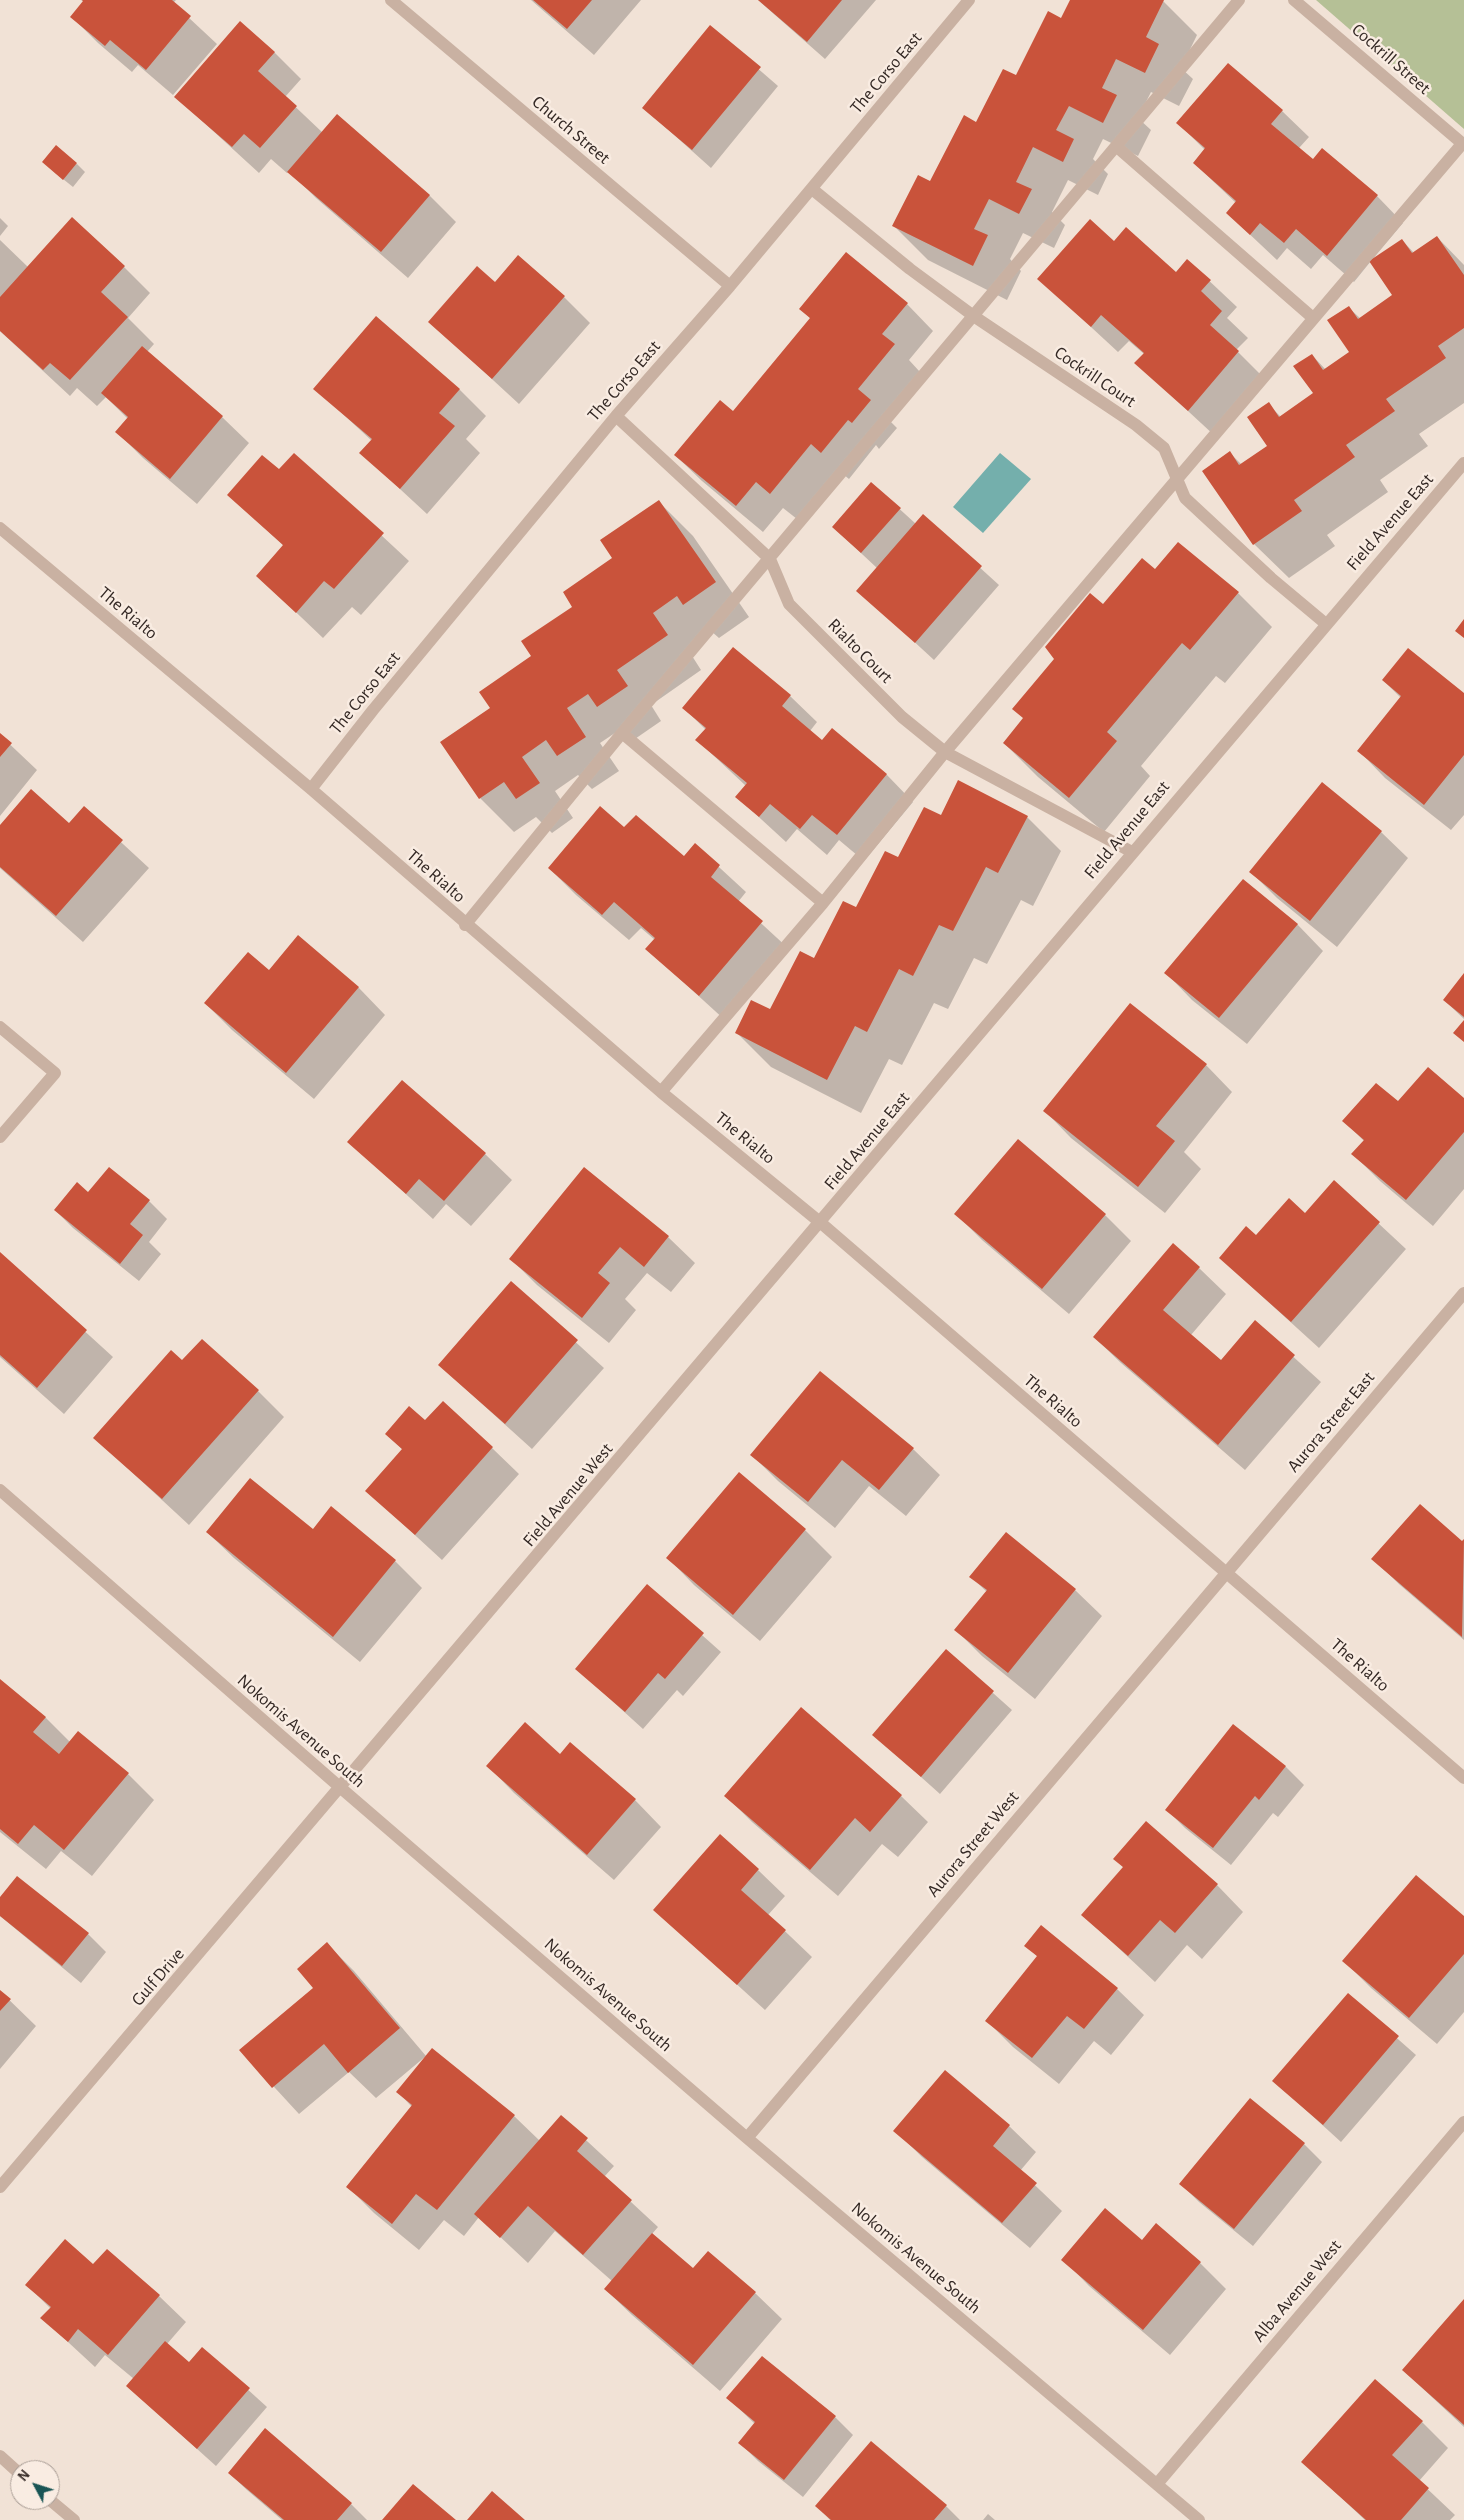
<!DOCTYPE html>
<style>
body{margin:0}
#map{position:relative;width:1464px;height:2520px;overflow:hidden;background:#f1e2d6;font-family:"Alegreya Sans",sans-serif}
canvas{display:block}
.north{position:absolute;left:10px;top:2460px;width:50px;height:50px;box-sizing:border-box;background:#f9ece2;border:1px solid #aa9e96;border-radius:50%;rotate:310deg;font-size:14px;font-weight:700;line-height:20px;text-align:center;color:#332824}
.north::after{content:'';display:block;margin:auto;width:18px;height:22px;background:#195555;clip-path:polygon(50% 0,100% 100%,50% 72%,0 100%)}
</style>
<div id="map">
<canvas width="1464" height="2520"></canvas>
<div class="north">N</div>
</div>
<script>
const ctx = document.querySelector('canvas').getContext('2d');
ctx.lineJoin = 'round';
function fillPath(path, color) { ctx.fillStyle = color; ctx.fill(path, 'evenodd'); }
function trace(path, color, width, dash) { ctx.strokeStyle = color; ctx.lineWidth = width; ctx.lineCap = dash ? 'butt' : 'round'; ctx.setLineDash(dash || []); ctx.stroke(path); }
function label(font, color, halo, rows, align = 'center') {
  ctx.font = font + ' "Alegreya Sans",sans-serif'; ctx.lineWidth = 5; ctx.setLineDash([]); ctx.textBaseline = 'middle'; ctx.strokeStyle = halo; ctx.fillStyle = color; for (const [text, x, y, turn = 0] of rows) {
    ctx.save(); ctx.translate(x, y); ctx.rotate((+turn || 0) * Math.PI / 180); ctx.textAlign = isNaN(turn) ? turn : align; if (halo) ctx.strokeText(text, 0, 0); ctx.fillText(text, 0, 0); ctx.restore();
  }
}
fillPath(new Path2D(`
 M1316,0h148v129z`), '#b5c096');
fillPath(new Path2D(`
 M1000,453l31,26 -48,54 -30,-26z`), '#74afac');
fillPath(new Path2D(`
 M81,0h95l-3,3 44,41 -44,51 -35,-30 -6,7 -34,-29 -26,-26 12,-15z
 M531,0h110l-47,55z
 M758,0h118l-51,59z
 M1071,0l92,1 34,34 -16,33 12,11 -14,27 -28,-14 -13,26 13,12 -13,26 -35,-17 -10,20 15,15 -10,21 -30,-15 -16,32 13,13 -11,23 -31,-15 -13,26 11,12 -14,29 -79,-40 -34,-34 123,-149 45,-58z
 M710,27l68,59 -67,82 -67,-60z
 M274,52l27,27 -16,18 38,36 106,62 27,27 -48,56 -92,-80 -27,-27 -2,2 -16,-14 -12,14 -83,-76z
 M1282,111l27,26 -10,11 14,13 64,35 26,27 -31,37 30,-20 12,13 23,-16 27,28v138l-45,31 9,12 -48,34 8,12 -61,43 8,11 -46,32 -35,-34 -50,-72 26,-19 12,12 26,-19v-42l13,13 34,-23 -3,-39 14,15 24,-18 -2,-45 13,12 33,-23 -23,-35 -17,21 -31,-27 -12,14 -24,-21 -10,12 -50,-47 9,-10 -42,-40 11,-13 -27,-27z
 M77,164l8,8 -12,15 -20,-16z
 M0,218l8,8 -8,10z
 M0,240l28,27h96l26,26 -22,25 26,26 -7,8 75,65 27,26 -52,61 -54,-46 -26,-26 11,-13 -22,-22 -9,9 -20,-18 -7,8 -70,-65z
 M1115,243l61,31 11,-14 50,47 -10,11 21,20 -12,12 29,29 -50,57 -79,-73 8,-9 -15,-13 -11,11 -79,-73z
 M495,284l69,13 26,26 -71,81 -89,-82z
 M907,304l26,27 -24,29 11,12 -36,43 13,13 -18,21 -3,-4 -27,34 -11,-9 -41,49 -14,-11 -20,24 -61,-51 -27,-26 58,-42 78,-94 -10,-10z
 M315,388l144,1 27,27 -20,23 14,14 -53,61 -66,-61 11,-12z
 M294,454l115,107 -48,54 -9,-8 -29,31 -65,-62 26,-30 -55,-51 50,-24z
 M871,483l45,41 7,-8 76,69 -65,75 -76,-70 19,-22 -44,-41z
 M659,502l34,34 56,81 -30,21 -8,-7 -24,17 14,22 -50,35 10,16 -29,20 -11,-12 -21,14 19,28 -27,18 -14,-14 -23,16 18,27 -21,15 -16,-16 -22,15 -34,-34 12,-90z
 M1155,571l83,22 34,34 -47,56 -9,-7 -75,90 9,10 -46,56 -66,-55 -34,-34 20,-24 32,-60 47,-53z
 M733,649l57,47 27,26 -7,9 12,10 10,-12 55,46 26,27 -49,59 -25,-21 -12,15 -30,-26 -11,13 -49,-45 9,-11 -49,-46 9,-10 -22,-22z
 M1383,680l81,14v121l-13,15 -66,-52 -26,-27 42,-53z
 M0,735l37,35 -37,46z
 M84,808l65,60 -66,74 -83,-74v-41l69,-2z
 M1027,817l34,34 -28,55 -12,-6 -34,64 -13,-6 -26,51 -14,-6 -32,62 -13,-6 -28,54 -90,-46 -35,-35 34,-22 129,-151z
 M1381,832l27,26 -71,89 -60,-49 -26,-26z
 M695,845l51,47 -8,10 51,47 -63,72 -79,-72 8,-9 -14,-12 -12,12 -53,-45 -27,-27 135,-10z
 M1297,924l26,27 -76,93 -55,-44 -26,-27z
 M298,937l61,51 26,27 -71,84 -82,-69 -27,-27 64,-32z
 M1464,975v44l-20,-19z
 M1206,1065l26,27 -48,60 17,17 -36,44 -94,-75 -26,-27z
 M1464,1100v89l-31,37 -53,-45 -27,-27 12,-12 -21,-21 54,-18z
 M349,1142l136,12 27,26 -41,46 -25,-22 -13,15z
 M1334,1182l72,67 -87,99 -99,-90 85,-44z
 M89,1194l60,7 18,18 -18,23 12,12 -22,27 -66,-53 -18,-18z
 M956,1214l149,1 26,26 -62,73 -87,-74z
 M668,1237l27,26 -24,29 -24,-19 -22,26 11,11 -27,33 -72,-58 -26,-26z
 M0,1254l113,103 -49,57 -64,-57z
 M1199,1268l27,26 -35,41 31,26 33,-39 66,60 -76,88 -124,-107 -27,-26z
 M511,1283l93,85 -72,81 -93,-84z
 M182,1362l76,29 26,26 -95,108 -94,-87z
 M425,1422l67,26 27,26 -77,86 -75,-69 36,-41 -17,-16z
 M913,1449l27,26 -34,41 -37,-30 -34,42 -57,-47 -26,-26z
 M739,1474l66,56 27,27 -72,84 -66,-56 -26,-27z
 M331,1508l64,53 27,27 -62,74 -126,-104 -27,-26 106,-1z
 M1464,1541v99l-64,-55 -27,-26z
 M971,1577l104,13 27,26 -67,83 -53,-43 -26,-26 31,-38z
 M647,1586l74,66 -38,44 -6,-6 -34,39 -66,-60z
 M946,1651l66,59 -72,84 -66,-59z
 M0,1680l45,37 25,25 58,32 26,26 -62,76 -31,-25 -15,18 -46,-37z
 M1234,1726l52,41 18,18 -26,32 -5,-4 -42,52 -46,-37 -18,-18z
 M560,1755l75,45 26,27 -47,53 -100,-87 -26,-27z
 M726,1796h175l27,26 -30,35 -16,-13 -44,52 -86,-74z
 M1115,1859l102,26 26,27 -41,47 -15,-14 -32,37 -72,-67 41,-47z
 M758,1870l27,26 -17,19 44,42 -47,53 -110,-100z
 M0,1899l88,35 18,18 -25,31 -81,-67z
 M1464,1917v95l-27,32 -66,-56 -27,-27z
 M327,1944l27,27 72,85 -50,42 -27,-26 -50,42 -58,-63 74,-63z
 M1026,1946l91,43 27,26 -33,40 -17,-14 -35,43 -46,-37 -27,-27 52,-63z
 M0,1991l36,35 -36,43z
 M1348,1995l68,60 -75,87 -67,-61z
 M945,2072l64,54 27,26 -16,19 42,40 -32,37 -108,-91 -27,-27z
 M398,2092l116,24 26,25 21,-24 53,49 -10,11 54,50 -6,7 41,35 15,-17 47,41 27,26 -62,72 -88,-76 -27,-26 7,-8 -57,-50 -27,32 -49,-46 -15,19 -20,-16 -25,30 -45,-37 -27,-27 65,-79z
 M1304,2144l18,18 -69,84 -54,-44 -18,-18z
 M1142,2242l58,21 26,26 -56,66 -81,-69 -26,-27z
 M94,2265l65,31 27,26 -19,22 22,19 13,-15 65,59 -51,59 -89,-80 7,-7 -29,-24 -10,12 -53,-49 9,-9 -24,-24z
 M1464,2301v126l-61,-57z
 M728,2398l107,19 18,18 -50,62 -45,-36 -18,-18 15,-19z
 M1422,2422l26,26 -29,33 36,34 -5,5h-85l-62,-58z
 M265,2430l86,74 16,16h-85l-35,-30 -18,-17z
 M817,2506h129l14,14h-130z
 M988,2514l7,6h-12z`), '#0003');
fillPath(new Path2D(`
 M82,0h90l19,16 -45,54 -36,-30 -5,6 -35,-29 13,-16z
 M533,0h59l-25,29z
 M758,0h84l-35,42z
 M1070,0h94l-18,37 13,7 -14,29 -29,-14 -14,29 15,7 -14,28 -34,-17 -13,24 18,9 -11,23 -30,-15 -17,35 16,7 -13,25 -30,-15 -15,30 14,6 -15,31 -81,-40 26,-51 12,6 34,-66 12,7 27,-53 13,6 32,-64 13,7z
 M240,21l35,31 -17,19 39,35 -37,42 -16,-14 -12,13 -58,-50z
 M710,25l51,42 -69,83 -50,-42z
 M1228,63l55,47 -12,14 42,35 9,-11 56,47 -51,61 -31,-27 -12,14 -24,-20 -10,12 -24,-22 10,-12 -43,-38 12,-15 -29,-25z
 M337,114l93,81 -49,57 -94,-80z
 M56,145l21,18 -14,17 -21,-18z
 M72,217l53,49 -24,26 27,25 -58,63 -20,-17 -7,7 -43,-39v-34z
 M1090,219l24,22 12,-14 50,45 11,-13 24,21 -10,11 21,20 -12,14 29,26 -51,60 -54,-48 10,-10 -43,-38 -10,12 -54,-48z
 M1437,236l27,39v53l-26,18 8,12 -60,41 9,12 -49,34 9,12 -61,43 8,11 -49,34 -51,-74 28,-20 9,14 28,-19 -20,-29 22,-15 10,15 34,-24 -20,-27 19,-12 11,16 26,-18 -22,-32 22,-14 9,13 34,-24 -23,-34 33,-22 10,14z
 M846,252l62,51 -26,31 13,10 -37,45 13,11 -19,23 -4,-3 -27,33 -10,-9 -41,50 -14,-12 -20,24 -62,-51 46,-55 13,11 77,-93 -11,-9z
 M518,255l47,41 -73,83 -64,-57 49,-56 18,16z
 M376,316l84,73 -21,24 16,13 -55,63 -41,-36 13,-14 -59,-50z
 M142,346l81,70 -53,63 -55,-47 13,-15 -27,-24z
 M294,453l90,80 -50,56 -10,-8 -28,32 -40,-37 27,-31 -56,-50 35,-40 17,14z
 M871,482l30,26 -40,45 -29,-26z
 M659,500l57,82 -33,23 -6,-9 -24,17 15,22 -51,35 11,16 -31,21 -9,-13 -21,14 19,29 -29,19 -11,-16 -24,17 18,26 -24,16 -12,-17 -25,17 -39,-57 50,-34 -11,-16 52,-36 -10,-15 51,-34 -9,-15 49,-34 -12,-18z
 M923,514l59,52 -67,77 -59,-52z
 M1178,542l61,50 -49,58 -8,-7 -75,89 10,9 -48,57 -66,-55 20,-25 -11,-9 42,-50 -9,-12 45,-54 13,11 39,-46 13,11z
 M1464,619v19l-9,-7z
 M733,647l58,48 -9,11 40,34 10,-12 55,46 -50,61 -25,-20 -12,14 -30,-25 -11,13 -24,-20 12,-14 -52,-43 11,-12 -24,-20z
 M1408,648l56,45v62l-40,50 -67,-54 44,-55 -19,-16z
 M0,733l12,10 -12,14z
 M958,780l70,36 -30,57 -12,-6 -33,64 -14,-6 -26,51 -14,-7 -32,63 -12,-6 -28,54 -92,-47 16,-33 19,9 30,-58 14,7 29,-57 13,6 29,-56 13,6 26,-50 17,8z
 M1322,782l60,49 -72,90 -61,-49z
 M31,789l38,34 15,-17 39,34 -67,76 -56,-49v-42z
 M600,806l24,21 12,-12 48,41 11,-13 25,22 -9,12 52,44 -64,75 -54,-47 10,-11 -41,-36 -12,13 -54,-47z
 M1243,879l55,45 -79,94 -55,-45z
 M298,935l61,52 -73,86 -82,-70 44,-51 21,18z
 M1464,973v44l-21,-17z
 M1130,1003l77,61 -51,62 19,15 -37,46 -95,-76z
 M1464,1020v22l-11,-9z
 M1428,1067l36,31v34l-58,68 -55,-46 13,-14 -22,-19 34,-38 22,18z
 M402,1080l84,73 -42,48 -25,-22 -13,15 -59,-52z
 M1018,1139l88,75 -64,75 -88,-75z
 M109,1167l41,33 -20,24 13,11 -23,29 -66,-54 23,-28 11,10z
 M584,1167l85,69 -25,31 -24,-20 -22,26 12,10 -28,35 -73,-59z
 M1334,1180l46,42 -89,100 -72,-64 27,-32 10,9 33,-37 16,15z
 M1173,1243l27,24 -37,43 58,50 34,-40 40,35 -77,90 -125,-108z
 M0,1252l87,78 -50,58 -37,-33z
 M511,1281l67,59 -73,84 -67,-59z
 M202,1339l57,51 -97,109 -69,-61 78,-88 11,10z
 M820,1371l94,77 -35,42 -37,-30 -34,42 -58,-47z
 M443,1401l50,46 -78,88 -50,-44 37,-42 -17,-15 24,-28 16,14z
 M739,1472l67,57 -73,86 -67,-57z
 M250,1478l63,51 18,-23 65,54 -63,77 -127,-105z
 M1420,1504l42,37 2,-2 -2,98 -91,-78z
 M1006,1532l70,57 -68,84 -54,-43 33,-40 -18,-13z
 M647,1584l57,49 -39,46 -7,-6 -33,39 -50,-43z
 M946,1649l48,42 -73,86 -49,-42z
 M0,1679l46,38 -13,15 26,22 19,-23 51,42 -65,77 -30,-25 -16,19 -18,-15z
 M801,1707l101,88 -32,37 -15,-14 -45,52 -86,-74z
 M525,1722l35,32 10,-12 66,57 -49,56 -101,-89z
 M1233,1724l53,42 -27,34 -4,-4 -42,52 -48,-38z
 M1146,1821l72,63 -43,49 -15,-13 -32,36 -47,-41 42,-48 -10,-8z
 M720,1834l39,35 -18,21 45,40 -49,55 -84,-75z
 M1416,1875l48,41v38l-55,64 -67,-57z
 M17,1876l72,57 -27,33 -62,-50v-19z
 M1041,1925l77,63 -34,41 -17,-13 -35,42 -47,-37 52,-65 -13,-10z
 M327,1942l73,86 -52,45 -24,-29 -52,44 -33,-38 74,-62 -16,-19z
 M0,1990l11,9 -11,12z
 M1348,1993l51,43 -76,89 -51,-44z
 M432,2048l83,67 -78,95 -21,-16 -24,30 -46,-37 66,-82 -16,-13z
 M945,2070l65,55 -17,21 44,37 -35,40 -109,-92z
 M1250,2098l55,45 -71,86 -55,-45z
 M561,2115l27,23 -11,13 55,49 -49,55 -55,-49 -28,32 -26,-24z
 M1105,2208l37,32 14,-17 45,39 -58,68 -82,-70z
 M652,2233l41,35 15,-17 48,41 -63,73 -89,-76z
 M65,2239l28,25 14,-15 53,46 -52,60 -30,-26 -10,13 -28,-24 11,-11 -26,-22z
 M1464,2299v126l-62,-55z
 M165,2341l24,21 13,-15 48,41 -53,61 -71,-63z
 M762,2356l74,60 -52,64 -46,-37 17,-21 -29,-24z
 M1375,2379l48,42 -31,34 37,33 -28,32h-35l-65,-58z
 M265,2428l87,75 -15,17h-53l-56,-47z
 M871,2441l76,64 -13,15h-103l-16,-14z
 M413,2484l43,36h-74z
 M492,2491l33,29h-58z`), '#c9533b');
trace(new Path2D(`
 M391,0l339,286
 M1294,0l170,145
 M1117,147l196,171
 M812,189l98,80 65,48 161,108 28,23 21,50 86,80 55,46
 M616,416l154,143 19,45 113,113 43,35 187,100
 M0,528l311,261 350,303 160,131 643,555
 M622,733l201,170
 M311,789l62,-79 243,-294 114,-130 239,-286
 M465,925l157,-192 617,-733
 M0,1027l55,46 -55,64
 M661,1092l162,-189 122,-151 517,-608
 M0,1490l342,299 405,349 452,382
 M747,2138l717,-845
 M0,2187c491,-572 973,-1152 1464,-1724
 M0,2456l20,18
 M1157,2484l307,-362
 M50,2500l24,20`), '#c9b1a2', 12);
label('18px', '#332824', '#f9ece2', [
 ["Cockrill Street",1391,59,41],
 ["The Corso East",886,73,-50],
 ["Church Street",571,130,40],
 ["Cockrill Court",1095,377,34],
 ["The Corso East",624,381,-49],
 ["Field Avenue East",1390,522,-49],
 ["The Rialto",128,613,40],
 ["Rialto Court",860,651,45],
 ["The Corso East",365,693,-51],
 ["Field Avenue East",1127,830,-50],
 ["The Rialto",436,876,41],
 ["The Rialto",745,1138,39],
 ["Field Avenue East",867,1141,-50],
 ["The Rialto",1053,1401,41],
 ["Aurora Street East",1331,1422,-50],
 ["Field Avenue West",568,1495,-50],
 ["The Rialto",1360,1665,41],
 ["Nokomis Avenue South",301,1731,41],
 ["Aurora Street West",973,1844,-50],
 ["Gulf Drive",158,1977,-49],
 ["Nokomis Avenue South",608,1995,41],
 ["Nokomis Avenue South",916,2258,40],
 ["Alba Avenue West",1297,2291,-50]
]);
</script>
